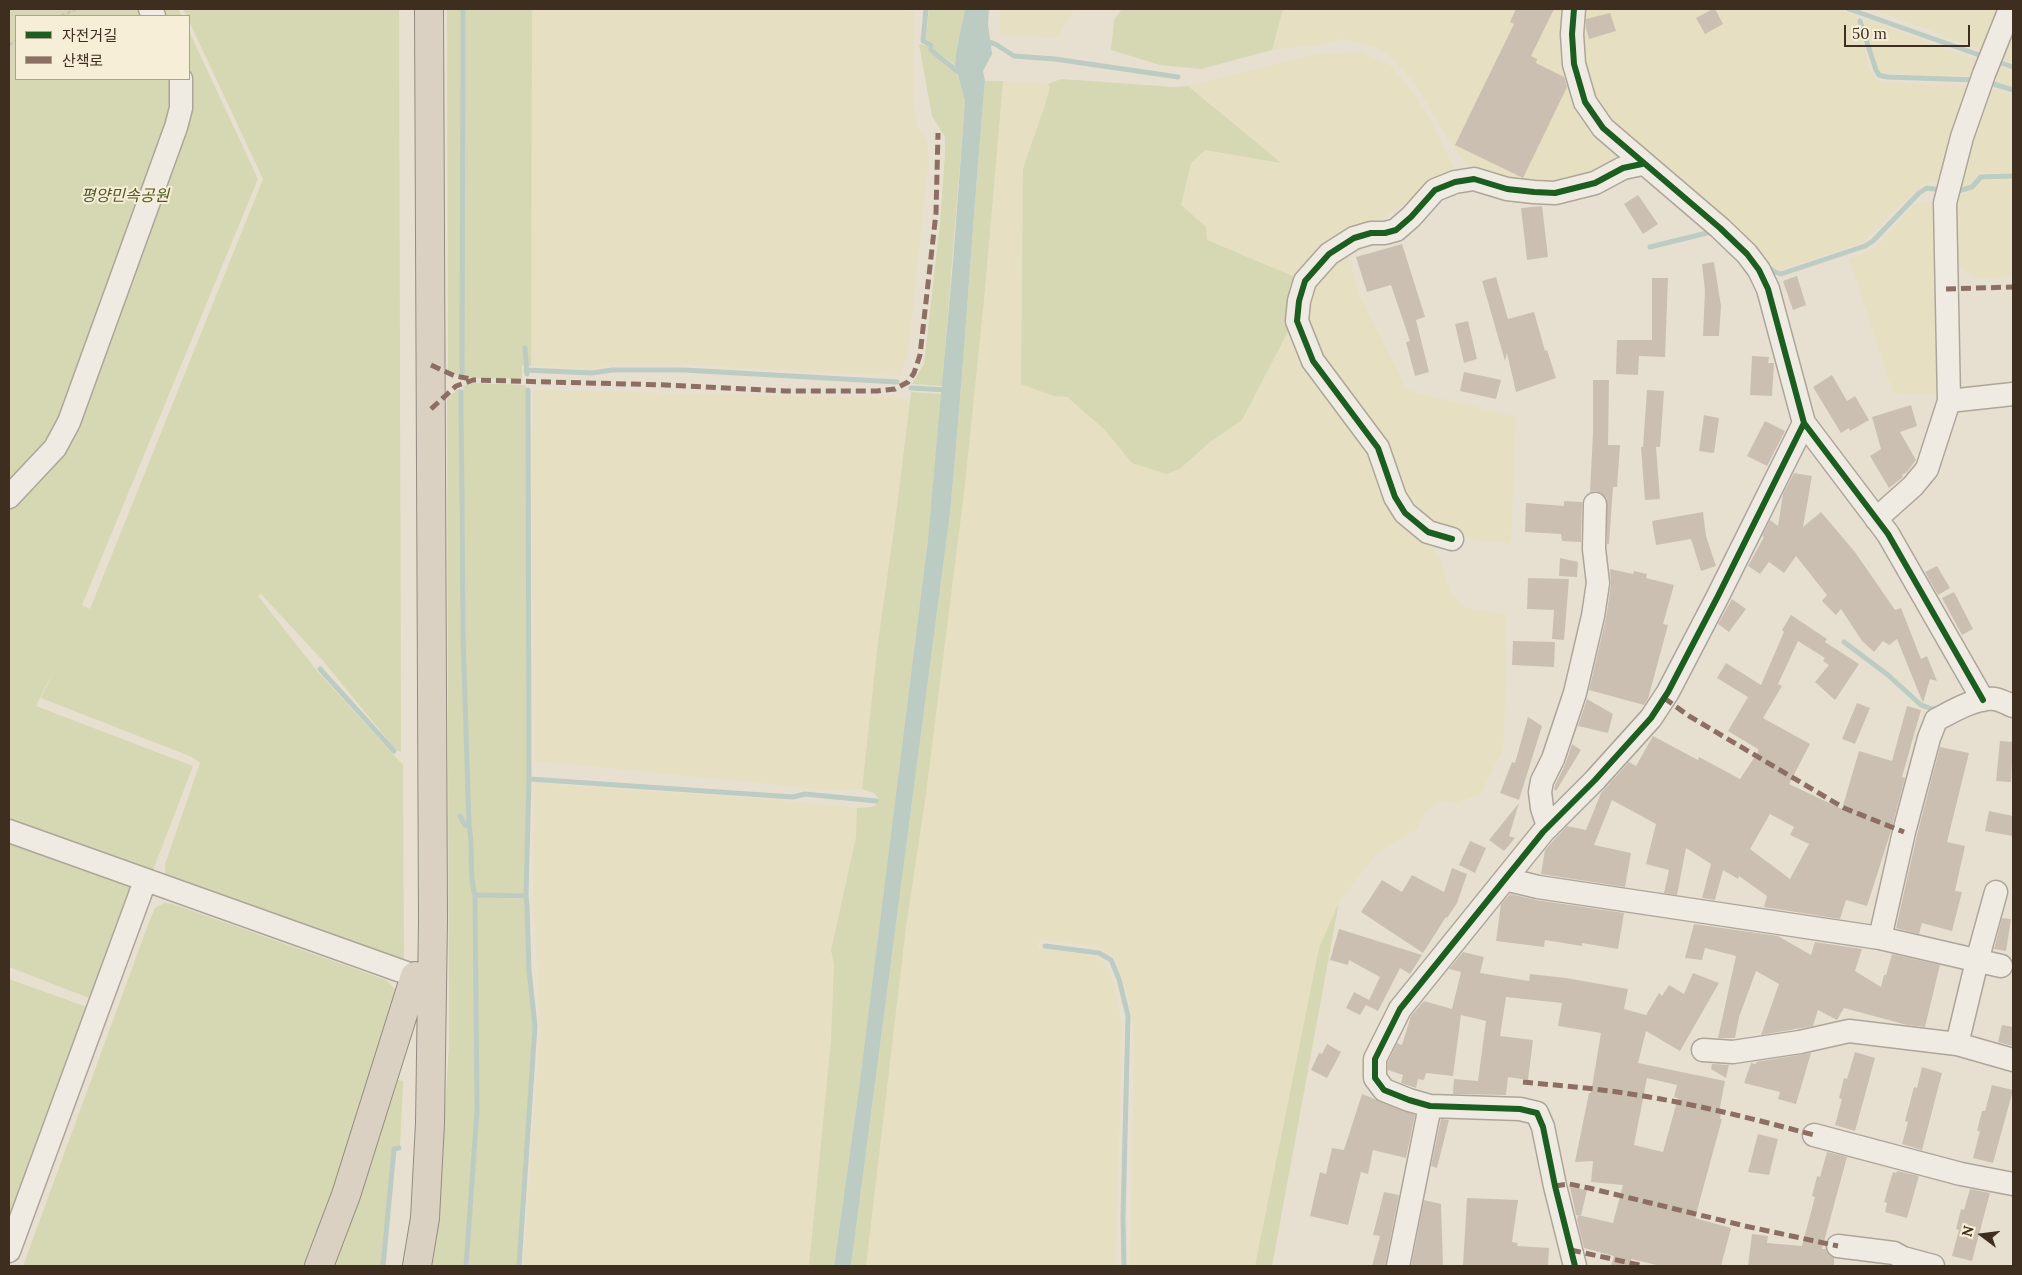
<!DOCTYPE html>
<meta charset="utf-8">
<style>
body{margin:0}
#map{position:relative;width:2022px;height:1275px;overflow:hidden;background:#e7e0d1;font-family:Lora,"Noto Sans KR",serif}
canvas{display:block}
.frame{position:absolute;inset:0;border:10px solid #3d2e20;pointer-events:none}
.legend{position:absolute;left:15px;top:15px;width:175px;height:65px;box-sizing:border-box;background:#f7eed8;border:1px solid #ada18e;margin:0;padding:6px 9px;list-style:none;font-size:15px;color:#3d2e20}
.legend li{display:flex;align-items:center;gap:10px;height:25px}
.legend b{width:25px;border:1px solid #ada18e}
.north{position:absolute;left:1957px;top:1210px;width:50px;height:50px;-webkit-text-stroke:4px #f7eed8;paint-order:stroke;rotate:285deg;font-size:14px;font-weight:700;line-height:20px;text-align:center;color:#3d2e20}
.north::after{content:'';display:block;margin:auto;width:18px;height:22px;background:#3d2e20;clip-path:polygon(50% 0,100% 100%,50% 72%,0 100%)}
.scale{position:absolute;left:1844px;top:25px;width:126px;height:22px;box-sizing:border-box;border:2px solid #3d2e20;border-top:0;padding-left:6px;font-size:15px;line-height:18px;white-space:nowrap;color:#3d2e20;-webkit-text-stroke:4px #f7eed8;paint-order:stroke}
</style>
<div id="map">
<canvas width="2022" height="1275"></canvas>
<div class="frame"></div>
<ul class="legend">
<li><b style="height:6px;background:#1b5e20"></b>자전거길</li>
<li><b style="height:6px;background:#8d6e63"></b>산책로</li>
</ul>
<div class="north">N</div>
<div class="scale">50 m</div>
</div>
<script>
const ctx = document.querySelector('canvas').getContext('2d');
ctx.lineJoin = 'round';
function fillPath(path, color) { ctx.fillStyle = color; ctx.fill(path, 'evenodd'); }
function trace(path, color, width, dash) { ctx.strokeStyle = color; ctx.lineWidth = width; ctx.lineCap = dash ? 'butt' : 'round'; ctx.setLineDash(dash || []); ctx.stroke(path); }
function label(font, color, halo, rows, align = 'center') {
  ctx.font = font + ' Lora,"Noto Sans KR",serif'; ctx.lineWidth = 4; ctx.setLineDash([]); ctx.textBaseline = 'middle'; ctx.strokeStyle = halo; ctx.fillStyle = color; for (const [text, x, y, turn = 0] of rows) {
    ctx.save(); ctx.translate(x, y); ctx.rotate((+turn || 0) * Math.PI / 180); ctx.textAlign = isNaN(turn) ? turn : align; if (halo) ctx.strokeText(text, 0, 0); ctx.fillText(text, 0, 0); ctx.restore();
  }
}
fillPath(new Path2D(`
 M532,9h332l50,2 -1,87 4,27 10,16 2,16 -21,197 -8,22 -218,-11 -71,1 -20,3 -60,-3z
 M1001,9h73l-17,28 -55,-1 -3,-9z
 M1283,9h283l14,102 14,26 27,23 -15,13 -54,16 -52,-9 -35,-17 -14,-20 -38,-62 -25,-27 -13,-7 -33,-8 -24,6 -46,5z
 M1580,9h257l19,6 15,58 6,7 9,2 88,4 -33,95 -18,3 -34,31 -25,27 -84,28 -8,-3 -40,-42 -87,-64 -52,-63 -12,-55z
 M1872,9h133l-17,43z
 M1863,18l120,45 -6,13 -90,-2 -7,-3 -3,-5z
 M2013,19v44l-14,-6z
 M1361,52l30,14 22,26 21,34 24,50 -33,15 -44,29 -79,60 -96,-40 -25,-35 10,-42 14,-13 32,6 -24,-50 -25,-20 121,-31z
 M1996,64l17,8v15l-23,-7z
 M1003,81h30l15,3 2,4 -6,20 10,288 13,1 38,33 27,33 49,5 29,-26 32,-22 51,-98 137,221 11,18 9,29 14,17 41,7 1,64 -3,72 -23,44 -25,9 -17,-2 -12,10 -9,18 -39,23 -39,50 -20,46 -64,318h-125l4,-229 -2,-19 -8,-36 -9,-23 -8,-7 -13,-6 -55,-6 -1,8 56,8 11,7 10,23 7,42 -6,238h-250l40,-339 19,-126 40,-316 20,-195z
 M1986,87l27,7v79h-32l-10,11 -11,4z
 M1985,180h28v96l-36,2 -17,-10 -6,-9 2,-62 14,-6 10,-10z
 M1931,201l8,4v190l-46,-2 -44,-134 26,-11 38,-42z
 M1346,247l13,48 48,95 109,27 -5,126 -34,-2 -46,-21 -29,-22 -85,-138 -16,-59z
 M534,390l366,8 9,5 -14,119 -17,120 -16,147 -32,1 -296,-29 -2,-315z
 M534,783l246,17 77,8 -1,29 -25,112 3,16 -3,75 -22,226h-286l17,-240 -7,-131z`), '#e6dfc2');
fillPath(new Path2D(`
 M9,9h169l4,7h-166v63h173v-48l69,148 -176,426 8,4 173,-430 -74,-158v-5h-2l-4,-7h216l2,743 -5,-2 -72,-88 -63,-68 -3,2 60,76 85,93 1,192 -2,7 -237,-88v-12l35,-101 -8,-6 -151,-59 16,-34 -21,42 157,60 -91,237 -93,-36z
 M447,9h14l-1,367 -12,-5z
 M464,9h68l-1,357 -9,-1v14l-49,-1 -10,-2z
 M929,9h36l-9,44 -1,12 -21,-16 -1,-6 -7,-4z
 M1122,9h161l-11,41 -71,19 -41,-4 -49,-15 3,-30z
 M919,44l9,2 1,6c26,15 29,20 36,49l-23,285 -30,-2 12,-20 16,-141 5,-68v-18l-13,-21z
 M1061,79l113,8 14,-1 93,77 -76,-13 -14,13 -10,42 25,22 1,13 95,40 -9,42 -51,98 -32,22 -29,26 -14,6 -35,-11 -27,-33 -38,-33 -13,-1 -33,-12 2,-215 21,-61 6,-20 -2,-4z
 M985,81h18l-18,209 -20,195 -40,316 -19,126 -40,339h-15l99,-753c14,-144 22,-288 35,-432z
 M472,383l54,2 1,394 -3,115 -24,1 -24,-2 -2,-6 -9,-180 -2,-321z
 M460,387c-2,146 1,291 8,437l-8,-10 -2,2c2,5 6,8 9,13 7,11 1,49 7,66l2,216 -12,155h-31l8,-92 8,-131 -2,-644z
 M911,392l31,2 -14,145 -69,549 -25,178h-25l22,-226 3,-75 -3,-15 25,-113 1,-29 15,-1 5,-3 1,-6 -4,-5 -12,-4 16,-147 17,-120z
 M477,897l47,2 2,6 2,65 6,57 -5,100 -5,28 -6,111h-50l11,-154z
 M1339,902l-67,364h-17l64,-318z
 M164,903l9,1 213,76 11,11 -88,275h-286l126,-344 6,-14z
 M9,979l78,28 -78,228z
 M398,1080l5,1 -3,65 -8,1 -11,119h-48l50,-151h4z`), '#d6d7b3');
fillPath(new Path2D(`
 M965,9h24l-1,15 4,30 -9,17 2,10c-13,144 -21,288 -35,432l-99,753h-17l25,-178 69,-549 25,-277 12,-161 -10,-36 1,-12z`), '#bcccc2');
trace(new Path2D(`
 M926,9l-3,32 8,4v5l31,25
 M1849,9l136,48
 M1860,21l16,49 3,5 8,2 90,3
 M985,40l12,5 17,11 41,3 123,18
 M1995,61l18,6
 M1987,82l26,8
 M1955,192l17,-5 9,-10 32,-1
 M1650,247l65,-16
 M1768,267l7,5 6,2 84,-28 8,-5 46,-48 8,-5 15,2
 M525,348l2,26
 M526,370l66,3 20,-3h72l213,12
 M462,373l1,-364
 M911,388l37,2
 M461,392l2,244 6,190c5,23 -1,47 6,69l2,216 -11,155
 M1844,642l44,33 33,30 11,4 6,-1
 M320,669l74,82
 M529,779l264,18 12,-3 71,7
 M460,816l5,9 4,1
 M475,895l51,1
 M1045,946l54,7 12,7 8,19 9,37 -5,201 1,49
 M383,1266l11,-117 5,-1
 M519,1266l16,-240 -6,-56 -2,-65 -1,-9 3,-117 -1,-389`), '#bcccc2', 5);
fillPath(new Path2D(`
 M1516,9h38l-23,47 6,3 -1,4 28,14 3,10 -44,91 -68,-33 59,-121 -4,-2z
 M1713,9h2l8,15 -18,10 -9,-16z
 M1610,13l6,18 -27,8 -3,-11v-9z
 M1638,195l20,29 -15,10 -19,-30z
 M1542,206l6,51 -21,3 -6,-52z
 M1402,244l23,73 -9,3 13,52 -14,4 -9,-34 4,-1 -19,-56 -24,7 -11,-35z
 M1714,262l7,44 -2,30h-16l2,-46 -3,-26z
 M1797,276l9,29 -13,5 -10,-29z
 M1496,277l12,42 26,-7 11,39 2,-1 9,28 -40,14 -9,-39 -2,8 -23,-80z
 M1652,278h16l-3,79 -26,-1 -1,19 -22,-1 1,-34h35z
 M1468,321l9,38 -13,4 -9,-39z
 M1752,356l17,1 -1,6h6l-2,33 -22,-1z
 M1464,372l37,8 -5,19 -36,-8z
 M1832,375l15,26 8,-5 14,24 -19,11 -1,-3 -8,5 -28,-46z
 M1593,380h16l-1,65h12l-3,42h-4l-4,57h-2v-46l-6,-5 -5,-2 -6,1 3,-59z
 M1647,390l17,1 -4,56h-4l4,52 -15,1 -4,-53h2z
 M1911,405l6,21 -17,6 16,28 -9,12 -5,3 1,2 -14,11 -19,-32 11,-7 -9,-32z
 M1704,415l15,3 -5,35 -15,-2z
 M1765,421l20,10 -18,35 -20,-10z
 M1794,473l18,3 -9,51 18,-15 34,40 40,58 6,-2 20,51 6,-3 10,25 -7,-2 -7,24 -26,-64 -8,6 -6,-4 -9,11 -12,-11 -21,-32 -5,6 -14,-14 5,-6 -31,-39 -12,17 -15,-11 -9,12 -12,-8 16,-29 -2,-1 8,-16 8,6 5,-32z
 M1564,501l18,1 -1,40 -19,-1 -1,-7 -36,-2 1,-29 38,3z
 M1703,512l3,24 10,30 -15,5 -10,-32 -35,6 -4,-24z
 M1560,558l18,4 -1,15 -18,-1z
 M1937,566l13,22 -12,7 -13,-23z
 M1610,569l23,5 1,-3 13,3 -1,4 28,7 -11,39 5,1 -20,74 -4,6 -55,-15 17,-72 5,-33z
 M1528,578l41,1 -5,61 -12,-1 2,-29 -27,-1z
 M1954,592l19,37 -11,6 -20,-37z
 M1732,599l14,10 -17,23 -11,-8z
 M1791,615l36,24 -2,3 34,22 -24,36 -20,-18 14,-17 -6,-4 2,-3 -27,-17 -20,43 4,2 -19,32 47,26 -21,40 53,25 17,-58 33,10 15,-55 14,4 -19,67 3,1 -15,56 -23,72 -21,-6 -6,19 -76,-12 3,-11 -28,-20 -1,3 -15,-9 -8,30 -13,-2 9,-34 -25,-16 -9,47 -13,-2 5,-23 -23,-6 10,-40 -44,-24 -18,45 37,8 -6,34 -84,-13 4,-24 8,-9 14,-15 19,4 15,-37 28,-31 7,4 17,-30 45,24 1,-3 41,22 18,-27v-3l-30,-18 20,-34 -31,-19 9,-15 35,22 23,-53 -2,-2zM1770,814l24,13 -4,8 19,9 -19,35 -40,-30z
 M1513,641l42,1 -1,25 -42,-2z
 M1587,699l26,15 -5,19 -30,-7z
 M1857,703l13,5 -15,36 -13,-5z
 M1528,717l14,9 -23,74 -19,-7 12,-31 3,1z
 M2000,741l13,1 -2,40 -15,-1z
 M1572,744l9,6 -25,41 -2,-2 1,-4 10,-20z
 M1940,747l29,6 -22,89 18,4 -10,45 7,1 -10,39 -30,-8 -3,11 -23,-6 21,-93z
 M1519,803l-10,33 6,2 -11,13 -15,-11z
 M1989,811l24,5v20l-28,-5z
 M1470,841l16,7 -11,25 -16,-8z
 M1452,868l15,6 -10,29 -10,15 -1,-1 -23,36 -62,-41 21,-32 20,12 10,-17 32,17z
 M1510,894l26,6 88,13 -6,36 -36,-6v3l-37,-6 -1,7 -48,-6 5,-37z
 M2002,918l9,1 -5,32 -12,-2z
 M1694,924l84,12 33,19 4,-13 47,7 -7,22 26,16 3,-12h2l6,-21 48,11 -15,62 -18,-2 -63,-17 -7,12 -19,-10 -5,16 -52,9 18,-51 -23,-13 -17,46 -4,21h-17l18,-82 -31,-8 -3,12 -17,-2z
 M1339,929l83,26 -12,19 -10,-6 -22,43 -12,-6 -6,10 -14,-7 8,-16 15,8 11,-23 -31,-17 -1,5 -18,-5z
 M1463,952l21,5 -4,16 49,8 1,-7 36,4 62,11 -4,20 22,6 13,-22 3,3 7,-11 15,9 9,-21 26,10 -39,68 -34,-20 -8,32 87,18 -6,31 2,1 -1,6h2l-27,99 36,10 -10,38h-60l-30,-7 -2,7h-18l3,-10 -30,-8 -7,-28 1,-5 35,8 10,-38 -32,-3 2,-21 -18,1 14,-69h2l10,-60 -43,-7 4,-23 -56,-6 -6,39 33,4 -5,40 -20,-3 -2,18 -53,-1 1,-15 24,2 8,-60 -25,-6 -8,61 -27,-3 -2,7 -6,-1 -2,9 -15,-5 2,-8 -15,-5v-8l9,-19 5,2 9,-29 13,-15 28,8 9,-37 -12,-3zM1647,1078l30,7 -3,12 4,1 -15,54 -29,-7z
 M2002,1025l11,2v19l-15,-4z
 M1327,1044l14,8 -14,26 -16,-8 8,-17 3,1z
 M1855,1052l20,6 -20,73 -20,-6 7,-26 -3,-1 5,-20 3,1z
 M1811,1053l-15,51 -18,-5 2,-7 -36,-9 7,-20 5,1v-2z
 M1712,1064l17,1 -3,13 -15,-9z
 M1922,1067l20,6 -20,77 -20,-6 6,-22 -3,-1 9,-34 3,1z
 M1992,1085l21,5 -20,73 -20,-5 7,-27h-3l5,-20h3z
 M1362,1094l53,21 -9,43 -33,-8 -5,24 -7,-2 -13,53 -38,-9 10,-44 6,2 6,-26 12,2z
 M1441,1119l8,1 -12,48 -6,-2z
 M1758,1134l20,5 -9,36 -21,-3z
 M1827,1152l20,5 -25,92h4l4,7 4,2v8h-86l4,-32 16,2 -1,7 35,3 13,-49 -3,-1 5,-20 3,1z
 M1897,1171l22,5 -12,42 -22,-6 2,-9 -3,-1 9,-30 3,1z
 M1570,1187l17,3 -6,26 -5,-1z
 M1970,1189l20,4 -18,68 -20,-5 7,-26 -3,-1 5,-20 3,1z
 M1384,1192l15,3 -14,71h-13l8,-30 -7,-1z
 M1467,1198l51,2 -6,42 6,1 -1,3 32,2 -1,18h-85z
 M1424,1200l17,4 2,62h-32z`), '#cbbfb2');
const minor = new Path2D(`
 M150,9l4,7
 M1574,9l-2,25 2,30 11,38 18,26 117,100 27,26 12,16 9,19 36,134 84,111 95,166
 M1949,401l64,-7
 M9,497l46,-49 14,-26 107,-295 5,-19v-29
 M1876,519l37,-33 14,-17 22,-68 -4,-198 17,-66 22,-63 26,-65
 M1452,539l-24,-7 -23,-19 -10,-16 -17,-49 -65,-87 -16,-40 2,-20 6,-20 24,-27 25,-16 17,-5h14l11,-3 15,-13 24,-27 20,-8 19,-3 33,10 27,3 21,1 40,-10 28,-15 19,-4
 M1548,826l-6,-18 -2,-16 2,-11 11,-22 22,-66 18,-77 5,-33 -4,-34 1,-45
 M9,831l406,145
 M1505,879l33,8 342,51 121,28
 M1996,892l-19,69 -20,83 56,16
 M1880,938l24,-106 25,-94 7,-18c15,-8 40,-23 59,-21 6,1 13,5 18,7
 M1703,1050l30,2 67,-10 49,-11 108,13
 M1814,1135l147,39 52,10
 M1838,1246l56,7 9,5 30,8
 M9,1251l136,-370
 M1398,1266l32,-160
 M1575,1266l-20,-80 -12,-59 -6,-14 -17,-4 -90,-3 -21,-6 -25,-10 -9,-12v-19l25,-50 143,-177 52,-52 56,-62 17,-26 50,-96 86,-173`);
const highway = new Path2D(`
 M319,1266l27,-71 69,-219
 M417,1266l8,-48 5,-95 3,-202 -4,-912`);
trace(minor, '#ada599', 25);
trace(highway, '#928b80', 30);
trace(new Path2D(`
 M61,16l15,-7
 M9,45l7,-4`), '#c8c2b9', 3, [4, 2.5]);
trace(minor, '#efebe3', 22);
trace(highway, '#dad1c2', 28);
trace(new Path2D(`
 M1946,289l67,-2
 M431,365l24,11 16,3
 M431,409l25,-23 17,-6 193,5 119,6h92l18,-2 13,-7 6,-9 6,-18 16,-142 2,-80
 M1664,698l25,18 155,92 60,24
 M1523,1082c29,3 58,5 87,9 69,9 137,26 204,44
 M1555,1186l14,-2 20,4 156,38 93,20
 M1571,1250l73,16`), '#8d6e63', 5, [10, 5]);
trace(new Path2D(`
 M1574,9l-2,25 2,30 11,38 18,26 117,100 27,26 12,16 9,19 36,134 84,111 95,166
 M1452,539l-24,-7 -23,-19 -10,-16 -17,-49 -65,-87 -16,-40 2,-20 6,-20 24,-27 25,-16 17,-5h14l11,-3 15,-13 24,-27 20,-8 19,-3 33,10 27,3 21,1 40,-10 28,-15 19,-4
 M1575,1266l-20,-80 -12,-59 -6,-14 -17,-4 -90,-3 -21,-6 -25,-10 -9,-12v-19l25,-50 143,-177 52,-52 56,-62 17,-26 50,-96 86,-173`), '#1b5e20', 6);
label('italic 16px', '#4d5a26', '#f7eed8', [
 ["평양민속공원",125,196]
]);
</script>
